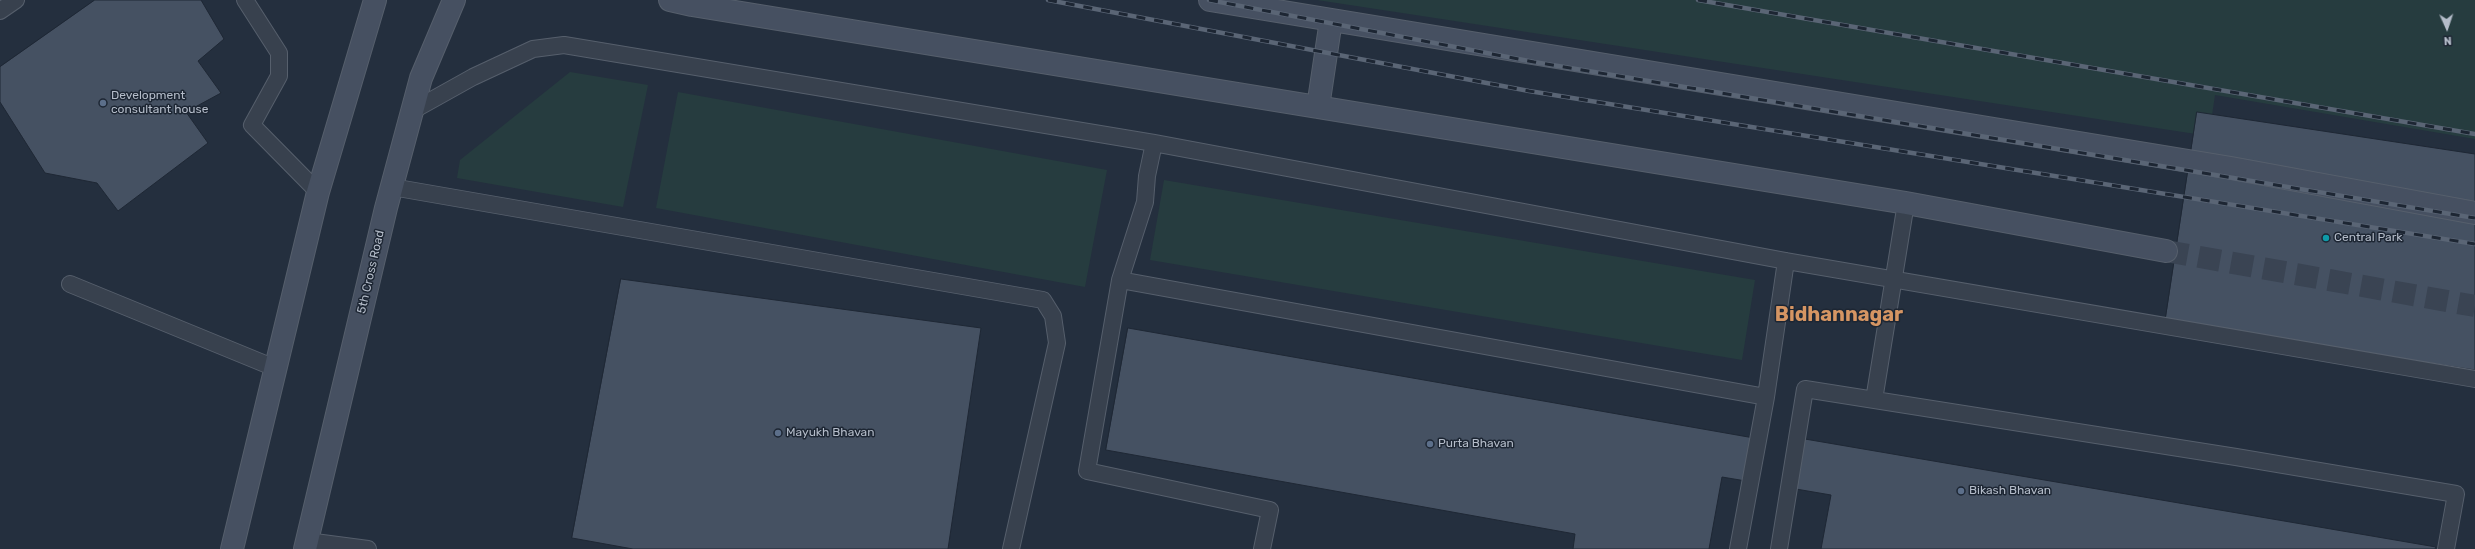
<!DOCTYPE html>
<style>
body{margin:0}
#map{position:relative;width:2475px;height:549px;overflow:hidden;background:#242f3e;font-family:Rubik,sans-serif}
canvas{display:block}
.north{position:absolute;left:2427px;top:8px;width:40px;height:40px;-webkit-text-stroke:3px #1d2633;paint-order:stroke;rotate:177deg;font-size:11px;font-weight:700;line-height:16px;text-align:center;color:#b4bcc9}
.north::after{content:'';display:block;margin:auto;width:14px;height:18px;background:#b4bcc9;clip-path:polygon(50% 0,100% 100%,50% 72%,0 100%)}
</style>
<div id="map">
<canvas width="2475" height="549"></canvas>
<div class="north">N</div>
</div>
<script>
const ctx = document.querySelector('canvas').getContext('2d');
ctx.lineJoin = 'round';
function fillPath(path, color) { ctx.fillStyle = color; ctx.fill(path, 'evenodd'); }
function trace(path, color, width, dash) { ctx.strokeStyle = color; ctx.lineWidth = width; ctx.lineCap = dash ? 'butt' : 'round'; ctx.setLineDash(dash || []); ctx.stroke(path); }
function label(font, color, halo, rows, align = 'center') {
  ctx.font = font + ' Rubik,sans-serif'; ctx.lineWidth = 3; ctx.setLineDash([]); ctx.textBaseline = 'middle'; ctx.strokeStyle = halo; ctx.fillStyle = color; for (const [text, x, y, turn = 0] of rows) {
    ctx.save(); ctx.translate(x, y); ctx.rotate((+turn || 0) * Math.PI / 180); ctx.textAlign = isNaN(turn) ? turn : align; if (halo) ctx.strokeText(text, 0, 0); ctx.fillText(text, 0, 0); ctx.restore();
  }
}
fillPath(new Path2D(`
 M1317,0h1158v139l-260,-44 -6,41z
 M570,72l78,13 -25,122 -166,-29 3,-18z
 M678,92l429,78 -22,117 -429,-79z
 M1164,180l591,100 -13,80 -592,-100z`), '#263c3f');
const building = new Path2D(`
 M95,0h106l23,39 -26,22 23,32 -35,19 22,31 -90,68 -21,-28 -52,-10 -45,-71v-35z
 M2197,112l278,42v216l-310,-47z
 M621,279l360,49 -33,221h-315l-61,-11z
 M1128,328l626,110 -8,43 -24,-4 -13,72h-136l2,-15 -469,-84z
 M1799,438l637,109 -1,2h-614l10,-54 -41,-7z`);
fillPath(building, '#455162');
trace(building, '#1f2835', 1);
trace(new Path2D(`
 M2166,251l309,55`), '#3a4453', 22, [22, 11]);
const lane = new Path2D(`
 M245,0l34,53v23l-27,49 66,67
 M0,11l16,-11
 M412,111l61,-34 60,-28 31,-4 590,98 632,118 689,118
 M1154,143l-7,33 -2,26 -25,78 -33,191 183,39 -8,39
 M392,187l651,113 10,16 4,27 -46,206
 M1120,280l646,117
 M70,284l205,84
 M1874,400l32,-197
 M307,541l61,8
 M1738,549l28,-152 20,-136
 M1779,549l26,-160 431,68 220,37 -10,55`);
const secondary = new Path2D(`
 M670,0l22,5 1214,198 260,48
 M1210,0l1021,168 244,45
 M1318,107l13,-87
 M232,549l86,-357 57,-192
 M305,549l81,-341 35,-130 33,-78`);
trace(lane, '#565f6c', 18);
trace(secondary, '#565f6c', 24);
trace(lane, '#38414e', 16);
trace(secondary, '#465061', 22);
const rail = new Path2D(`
 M1048,0l481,91 946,153
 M1209,0l325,62 941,156
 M1698,0l777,134`);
trace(rail, '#5a6575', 4.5);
trace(rail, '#1d2633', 3, [9]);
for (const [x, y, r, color] of [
 [103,103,4,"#5c6f8a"],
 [2326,238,4,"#0f9aa8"],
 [778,433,4,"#5c6f8a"],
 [1430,444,4,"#5c6f8a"],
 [1961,491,4,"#5c6f8a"]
]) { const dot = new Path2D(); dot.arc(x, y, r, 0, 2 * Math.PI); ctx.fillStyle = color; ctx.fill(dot); trace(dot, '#1d2633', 1.5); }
label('12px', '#b4bcc9', '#1d2633', [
 ["Development",111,96],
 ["consultant house",111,110],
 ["Central Park",2334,238],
 ["Mayukh Bhavan",786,433],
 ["Purta Bhavan",1438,444],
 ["Bikash Bhavan",1969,491]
], 'left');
label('12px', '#b4bcc9', '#1d2633', [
 ["5th Cross Road",371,272,-77]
]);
label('bold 20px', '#d59563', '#1d2633', [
 ["Bidhannagar",1839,315]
]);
</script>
